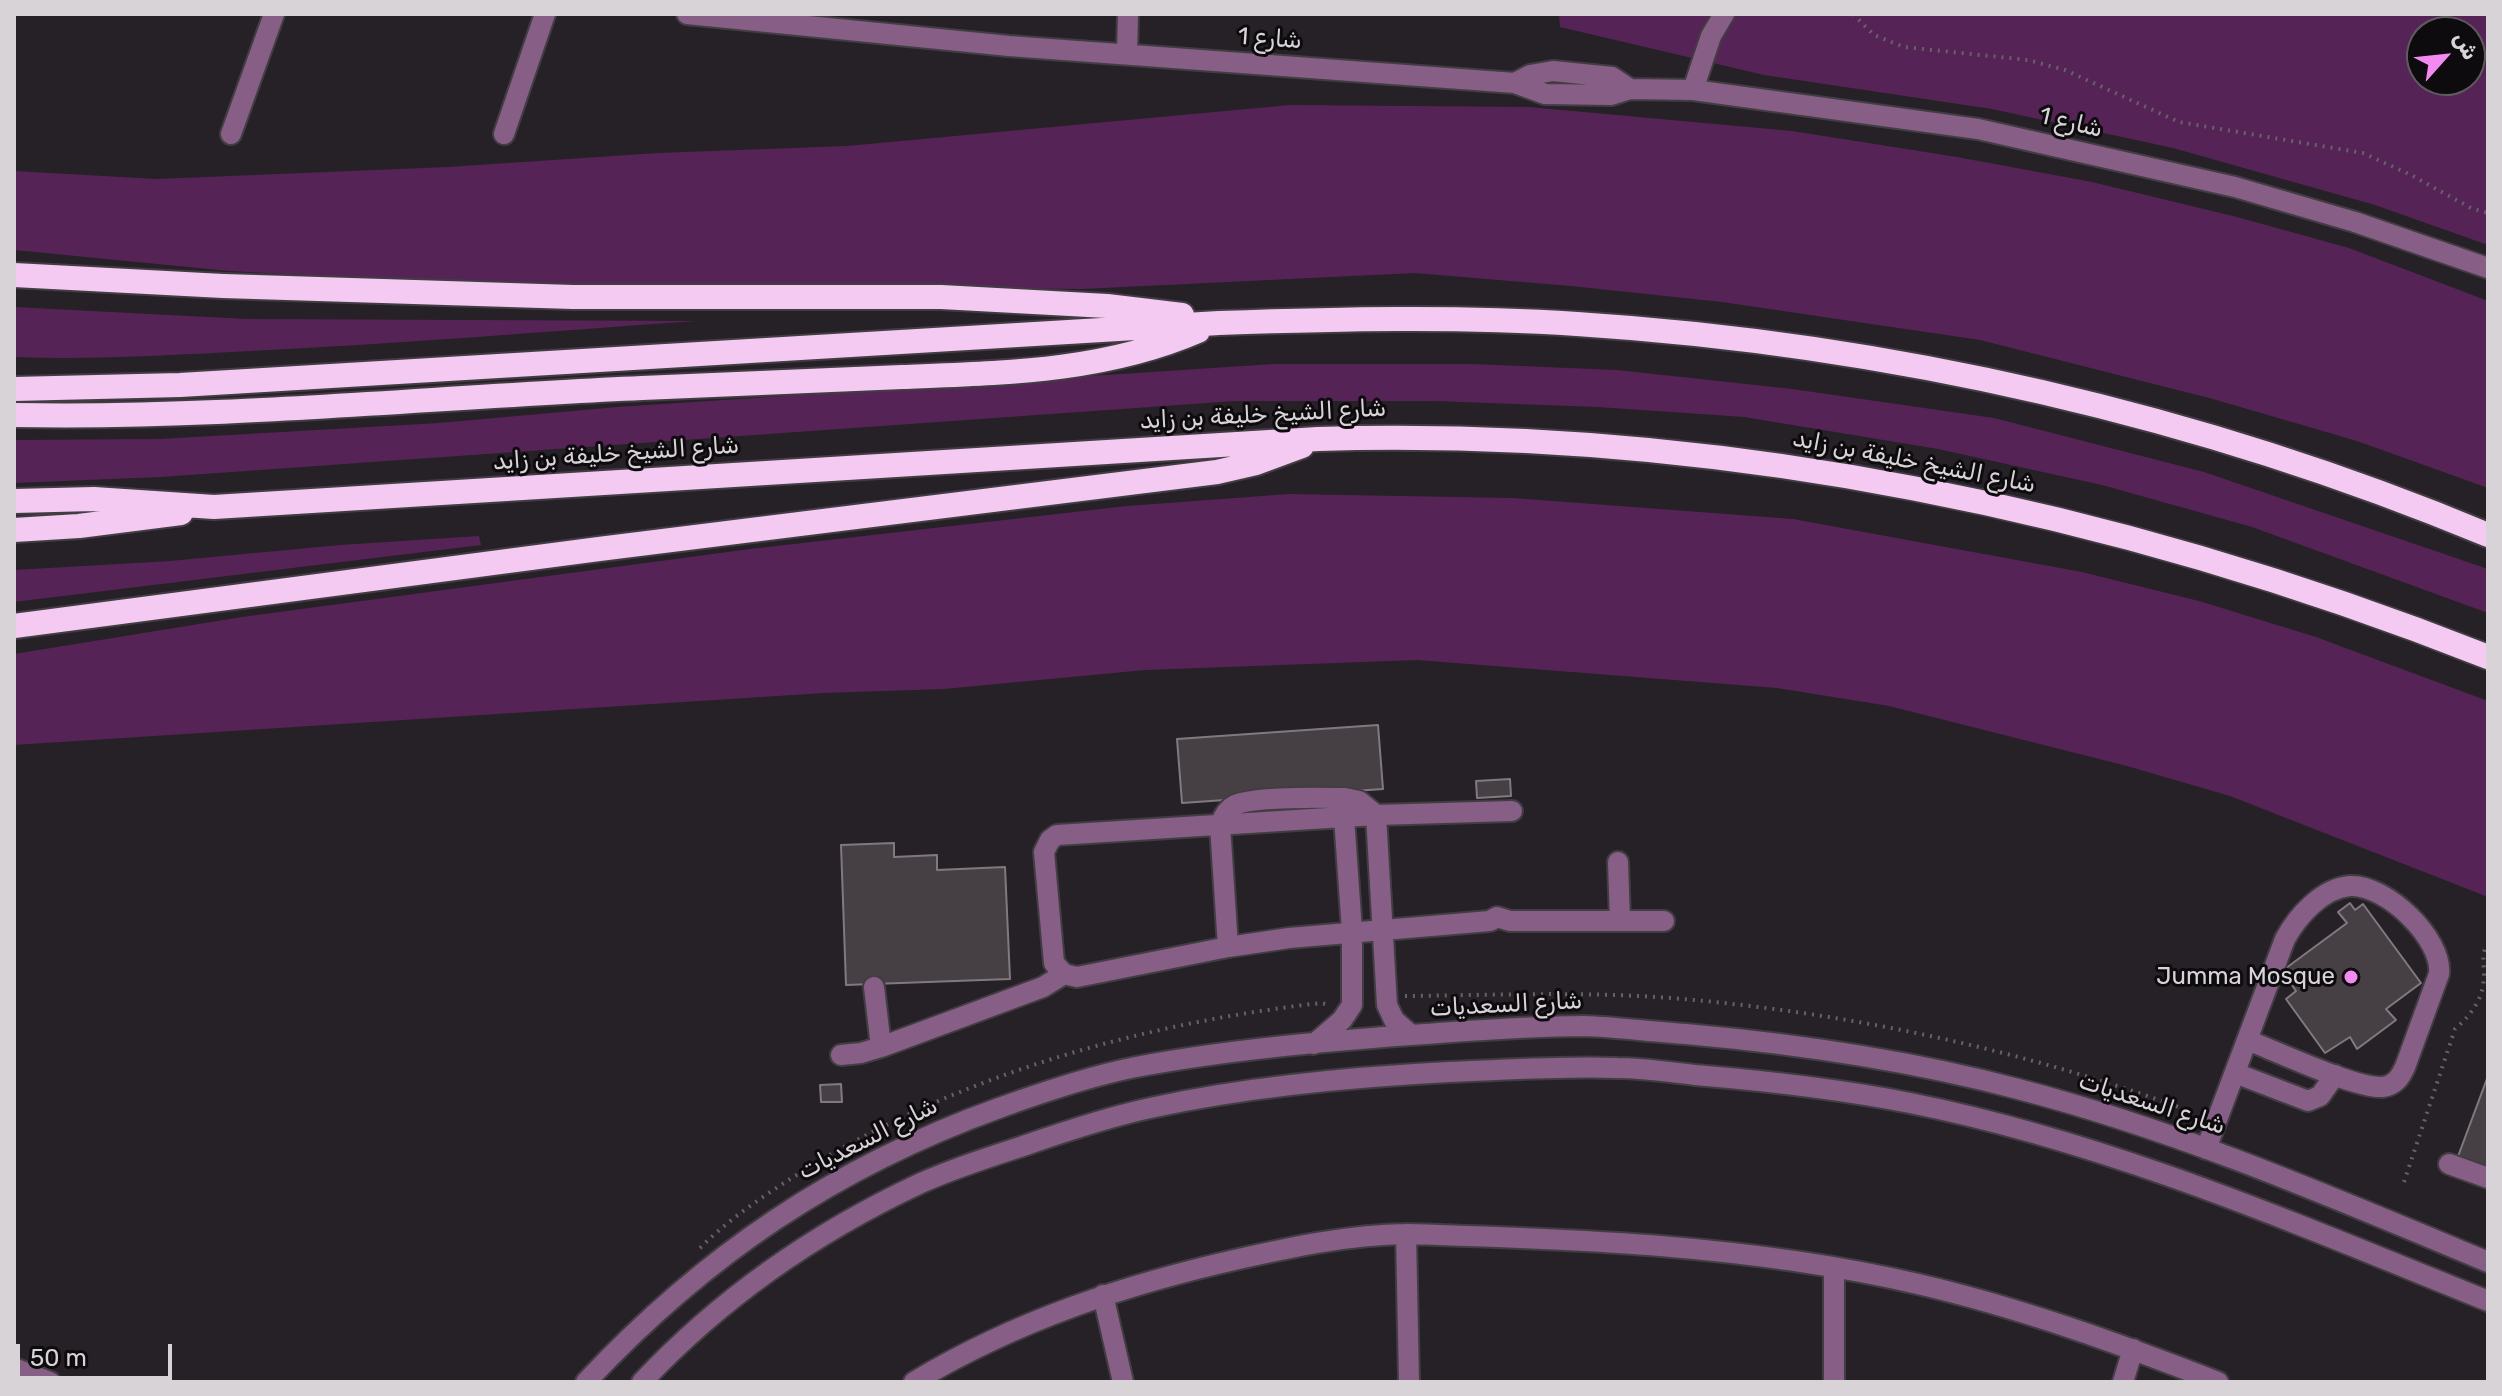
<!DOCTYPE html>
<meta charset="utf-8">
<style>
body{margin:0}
#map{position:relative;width:2502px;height:1396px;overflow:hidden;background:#262126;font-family:Rubik,"Noto Naskh Arabic",sans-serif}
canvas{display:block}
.frame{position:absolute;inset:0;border:16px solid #d7d3d7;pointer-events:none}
.north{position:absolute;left:2406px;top:16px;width:80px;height:80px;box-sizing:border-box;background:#0e0b0e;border:2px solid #5e5b5e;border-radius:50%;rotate:63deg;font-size:22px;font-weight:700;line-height:32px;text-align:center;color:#d7d3d7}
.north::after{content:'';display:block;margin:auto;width:28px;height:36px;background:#f38af2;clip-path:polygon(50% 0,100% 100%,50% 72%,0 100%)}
.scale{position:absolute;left:16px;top:1344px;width:156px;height:36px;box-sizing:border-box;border:4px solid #d7d3d7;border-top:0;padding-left:10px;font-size:24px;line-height:28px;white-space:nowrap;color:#d7d3d7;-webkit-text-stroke:6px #0e0b0e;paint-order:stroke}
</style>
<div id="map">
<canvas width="2502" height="1396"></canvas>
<div class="frame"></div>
<div class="north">ش</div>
<div class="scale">50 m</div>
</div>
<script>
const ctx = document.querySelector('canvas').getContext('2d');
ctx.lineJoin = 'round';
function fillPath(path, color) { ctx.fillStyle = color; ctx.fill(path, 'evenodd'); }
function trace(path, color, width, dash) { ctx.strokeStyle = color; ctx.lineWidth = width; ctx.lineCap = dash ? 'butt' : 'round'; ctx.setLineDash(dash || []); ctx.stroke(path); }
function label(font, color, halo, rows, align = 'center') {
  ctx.font = font + ' Rubik,"Noto Naskh Arabic",sans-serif'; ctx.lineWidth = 6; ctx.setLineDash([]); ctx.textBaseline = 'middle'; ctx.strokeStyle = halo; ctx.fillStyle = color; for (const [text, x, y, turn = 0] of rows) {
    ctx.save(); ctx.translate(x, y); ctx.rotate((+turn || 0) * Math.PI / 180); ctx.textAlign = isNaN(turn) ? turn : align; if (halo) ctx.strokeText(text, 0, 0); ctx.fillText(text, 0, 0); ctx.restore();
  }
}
fillPath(new Path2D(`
 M1559,14h929v231l-113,-40 -202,-57 -181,-39 -228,-34 -204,-48zM2422,32h48v48h-48z
 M1290,105l239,2 263,24 165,26 135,25 145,35 112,31 139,53v187l-131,-47 -144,-42 -233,-59 -258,-38 -151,-16 -156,-13 -333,16 -619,-6 -234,-12 -215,-21v-79l143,8 291,-12 210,-14 189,-7z
 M14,307l233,12 451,2c-149,10 -298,23 -448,30 -78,4 -157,9 -236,6z
 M1274,364h199l144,6 175,19 202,29 210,54 284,97v44l-236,-86 -150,-42 -164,-36 -194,-32 -146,-10 -164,-6h-199l-1074,76 -147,6v-43l146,-1 279,-16 178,-16z
 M1289,494l224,4 280,21 289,53 117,29 117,36 172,64v196l-258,-101 -103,-30 -238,-60 -112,-18 -360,-28 -272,10 -201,19 -120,4 -810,52v-91l228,-37 508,-68 377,-43z
 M479,536l2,9 -467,57v-32l156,-9 170,-16z`), '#562356');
const building = new Path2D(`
 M1378,725l5,64 -201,14 -5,-64z
 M1510,779l1,17 -34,2 -1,-17z
 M894,843v14l43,-2v15l68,-3 5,112 -164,6 -5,-140z
 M2350,903l5,7 8,-6 58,79 -35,26 10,11 -39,29 -7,-12 -25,16 -39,-54 10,-8 -14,-20 65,-48 -9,-11z
 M2488,1076v94l-31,-11z
 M841,1084l1,18h-21l-1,-17z`);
fillPath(building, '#464045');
trace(building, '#807a80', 2);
const minor = new Path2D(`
 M687,14l322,32 506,37 30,11 66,1 19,-6 63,1 285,39 257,58 120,35 133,46
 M1127,54l1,-40
 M1515,83l15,-8 23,-4 59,6 18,12
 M1693,90l18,-54 13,-22
 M231,134l43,-120
 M504,134l41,-120
 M1512,811l-136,4 -319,20 -7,5 -6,12 10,111 10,11 13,3 151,-30 61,-9 201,-17 7,-4 13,4h154
 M1618,862l2,59
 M1228,947l-8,-122c3,-8 7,-16 15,-20 20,-9 86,-7 110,-7l14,3 17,14 11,190 7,15 17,15
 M874,987l7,60
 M1314,1044l28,-24 10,-15v-74l-8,-114
 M841,1055l20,-2 20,-6 162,-60 21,-13
 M2235,1073l73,28 12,-5 15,-21
 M2206,1149l79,-210c12,-22 37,-51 65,-53 36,-2 93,53 89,88l-34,93c-5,11 -10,18 -22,20 -27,2 -107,-36 -136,-47
 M2449,1164l39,14
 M1406,1234l3,148
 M1103,1295l20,87
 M14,1368l36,14
 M586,1382c119,-127 249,-215 413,-274 44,-16 91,-32 137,-41 90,-17 183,-25 274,-32 58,-4 116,-9 174,-9 33,1 68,6 102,8 112,10 223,26 332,55 162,42 316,109 470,173
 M642,1382c79,-84 174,-150 279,-199 33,-15 68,-26 102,-37 43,-15 88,-30 132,-39 97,-21 196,-30 294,-35 56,-2 112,-6 168,-4 26,0 52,4 78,7 73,6 144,14 215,28 201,40 389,122 578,198
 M914,1382c103,-62 213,-98 329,-124 54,-12 107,-23 163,-24 171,5 344,11 512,50 103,24 202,60 300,98
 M1834,1382v-115
 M2123,1382l10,-33`);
const highway = new Path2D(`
 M14,275l209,11 350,11h368l166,9 75,9
 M14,389l166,-4 1039,-62c120,-4 239,-7 358,1 312,20 623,91 911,211
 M14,415c209,4 419,-18 628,-27 87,-4 173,-7 260,-11 101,-4 201,-5 296,-46
 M14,501l80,-2 120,8 1104,-68c401,-12 798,71 1170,218
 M14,530l65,-4 102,-13
 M14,626l585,-77 618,-77 39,-9 46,-17`);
trace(minor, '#423d42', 24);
trace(highway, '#423d42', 28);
trace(new Path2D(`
 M1853,14l21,21 30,12 124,13 37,10 114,52 184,31 48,22 60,33 17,5
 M1405,996c92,-1 187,-5 278,3 171,15 340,51 501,110
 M2404,1182l51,-153c17,-15 29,-31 29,-55 0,-11 -3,-21 4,-30
 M700,1248c32,-32 68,-55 106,-79 154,-94 337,-146 515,-166l9,2`), '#676267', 4, [2, 6]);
trace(minor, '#875e86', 20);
trace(highway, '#f4caf2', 24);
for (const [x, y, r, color] of [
 [2351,977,8,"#f38af2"]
]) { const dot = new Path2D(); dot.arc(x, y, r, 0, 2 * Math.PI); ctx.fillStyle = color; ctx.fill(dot); trace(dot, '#0e0b0e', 3); }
label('24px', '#d7d3d7', '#0e0b0e', [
 ["شارع 1",1270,39,4],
 ["شارع 1",2071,123,13],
 ["شارع الشيخ خليفة بن زايد",1263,415,-3],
 ["شارع الشيخ خليفة بن زايد",616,454,-4],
 ["شارع الشيخ خليفة بن زايد",1914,462,11],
 ["شارع السعديات",1506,1005,-3],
 ["شارع السعديات",2152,1104,18],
 ["شارع السعديات",868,1139,-27]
]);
label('24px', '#d7d3d7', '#0e0b0e', [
 ["Jumma Mosque",2335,977]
], 'right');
</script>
